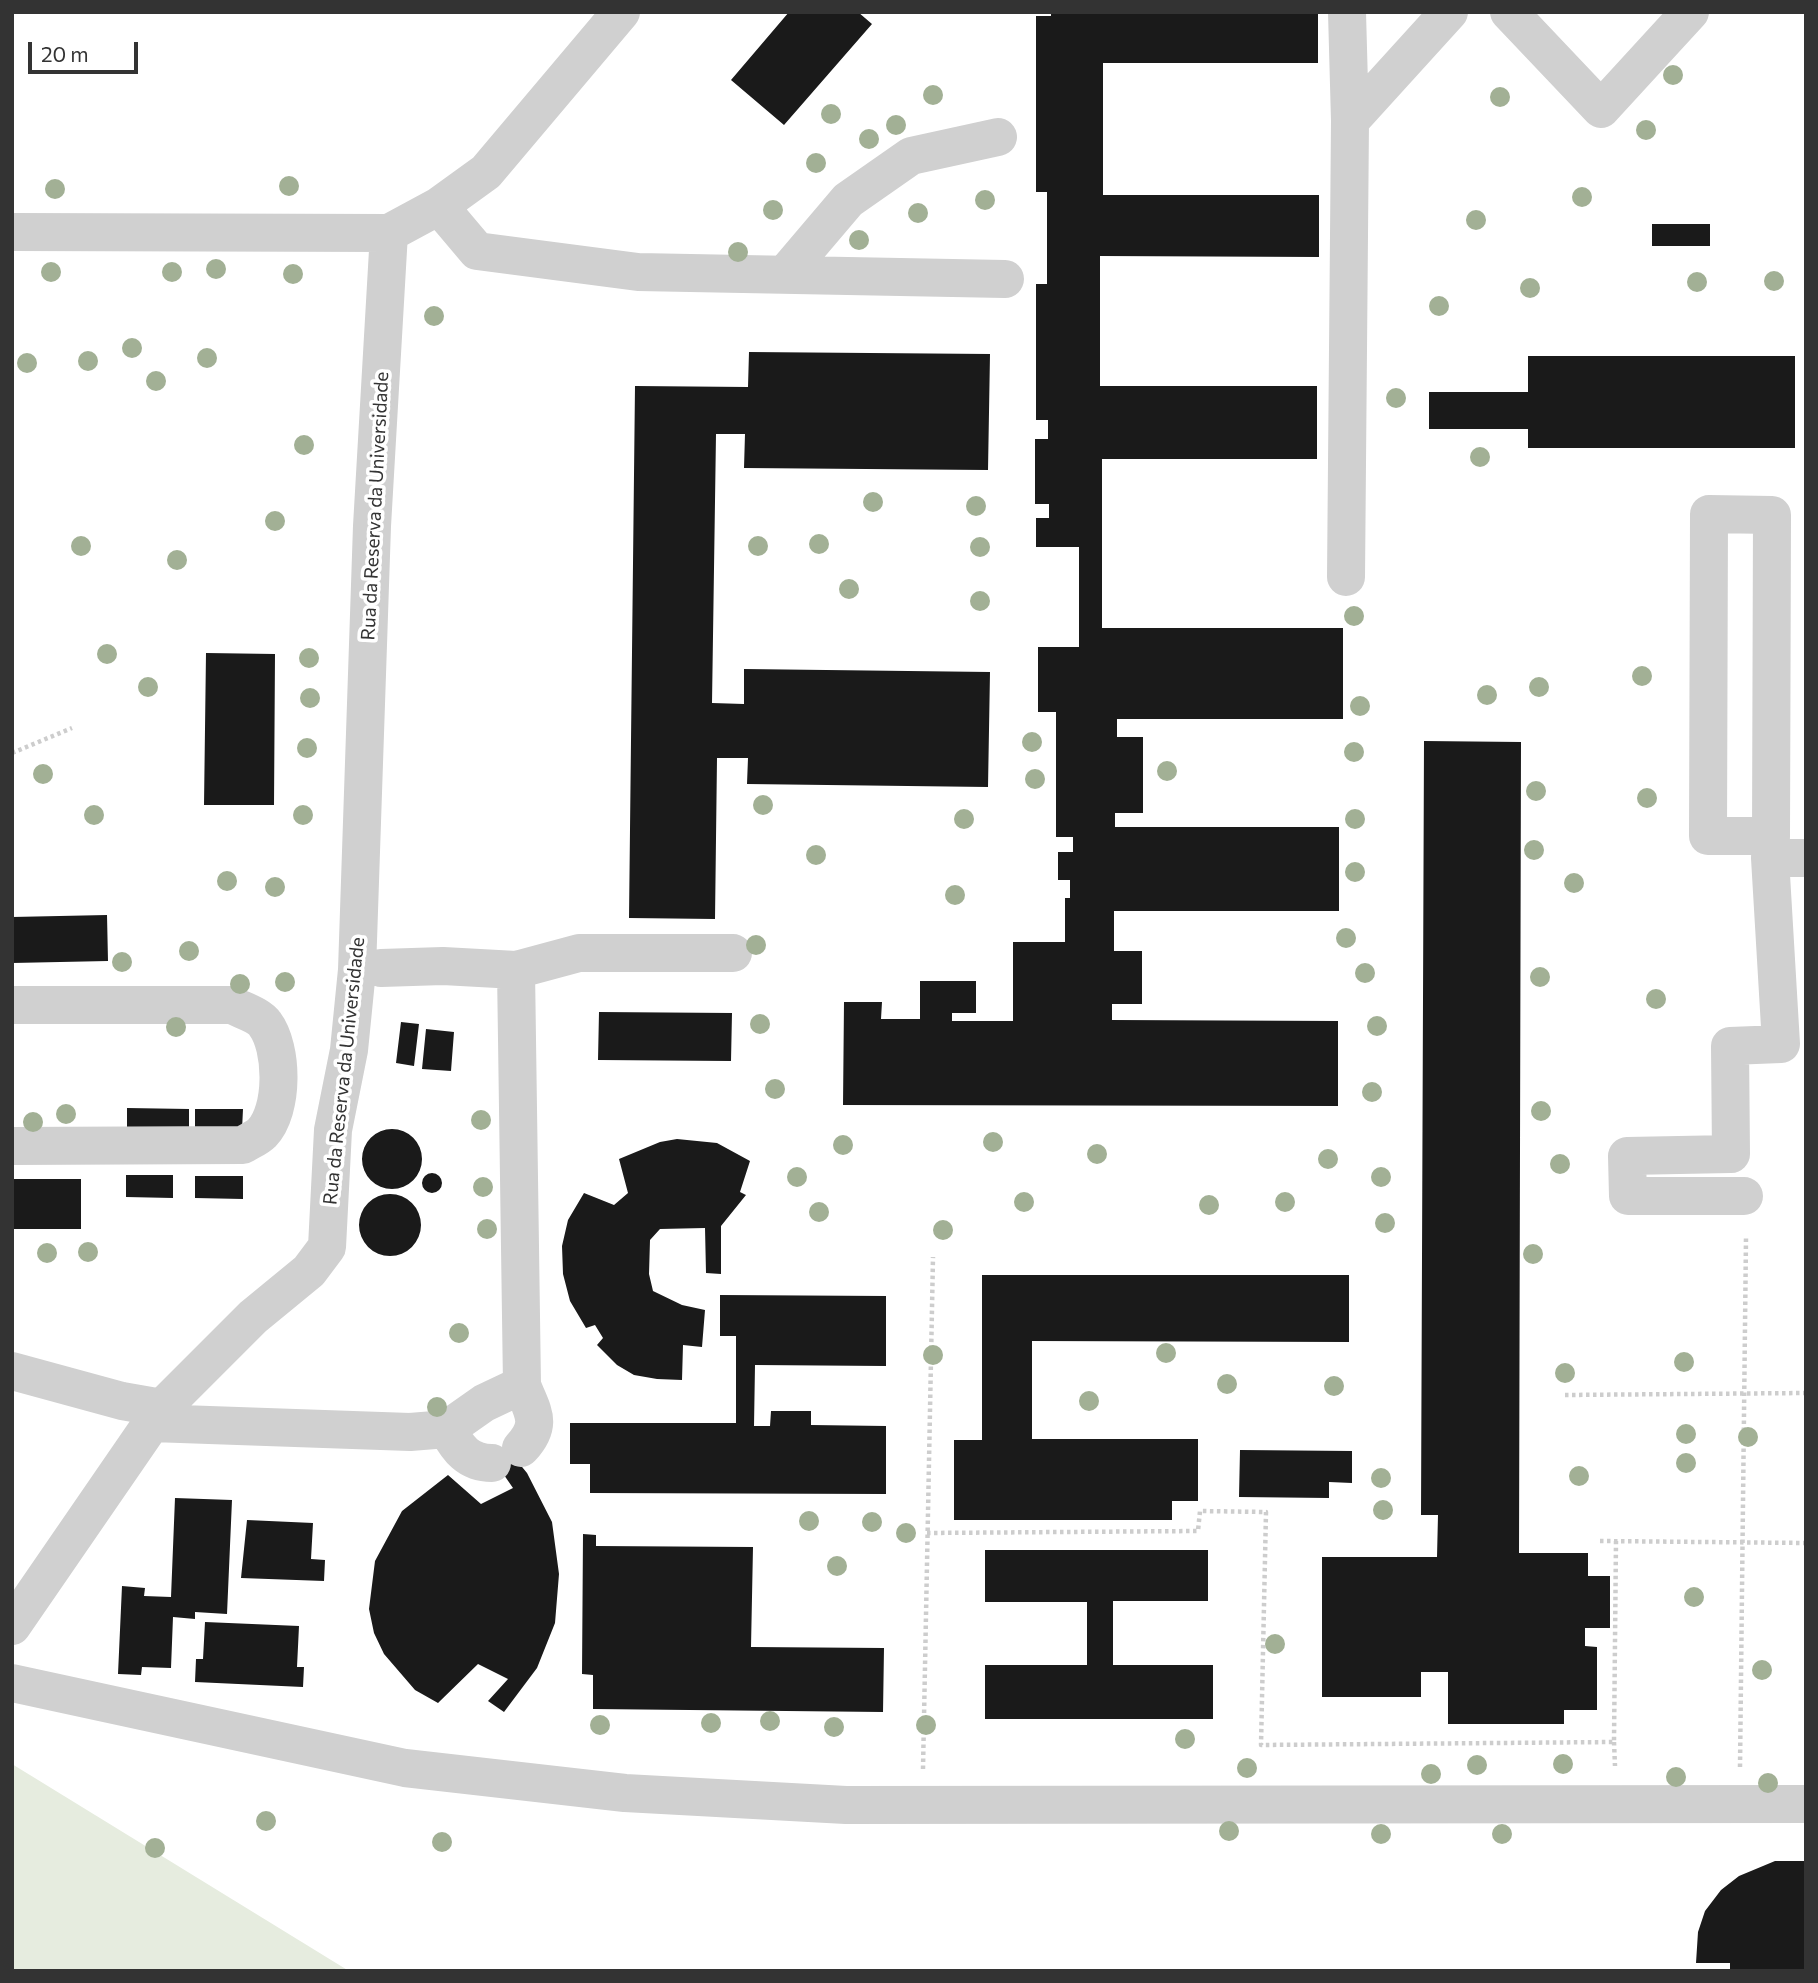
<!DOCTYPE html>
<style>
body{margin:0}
#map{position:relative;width:1818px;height:1983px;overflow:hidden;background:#fff;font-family:Commissioner,sans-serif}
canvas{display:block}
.frame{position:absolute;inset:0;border:14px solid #333;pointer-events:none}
.scale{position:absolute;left:28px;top:42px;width:110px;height:32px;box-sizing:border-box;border:4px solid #333;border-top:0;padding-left:9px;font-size:21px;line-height:24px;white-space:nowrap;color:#333;-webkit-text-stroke:5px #fff;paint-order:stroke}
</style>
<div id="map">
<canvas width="1818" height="1983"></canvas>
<div class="frame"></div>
<div class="scale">20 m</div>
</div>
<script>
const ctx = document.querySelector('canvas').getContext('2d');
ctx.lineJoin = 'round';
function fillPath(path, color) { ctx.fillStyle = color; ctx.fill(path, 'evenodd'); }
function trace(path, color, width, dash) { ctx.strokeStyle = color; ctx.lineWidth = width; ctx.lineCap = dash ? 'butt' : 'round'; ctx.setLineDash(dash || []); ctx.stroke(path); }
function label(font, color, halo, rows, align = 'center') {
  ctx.font = font + ' Commissioner,sans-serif'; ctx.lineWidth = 7; ctx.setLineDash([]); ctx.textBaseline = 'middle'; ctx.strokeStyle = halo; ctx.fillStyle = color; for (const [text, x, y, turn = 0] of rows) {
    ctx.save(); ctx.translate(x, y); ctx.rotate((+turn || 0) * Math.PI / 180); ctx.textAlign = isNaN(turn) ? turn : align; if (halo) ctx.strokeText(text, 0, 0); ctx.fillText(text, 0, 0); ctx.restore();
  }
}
fillPath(new Path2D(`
 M12,1764l337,207h-337z`), '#e6ecdf');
fillPath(new Path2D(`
 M789,12h69l14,12 -88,101 -53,-45z
 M1051,12h267v51h-215v132h216v62l-219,-1v130h217v73h-215v169h241v91h-226v18h26v76h-28v14h224v84h-225v40h28v53h-30v16l226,1v85l-495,-1 1,-103h38l-1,17h39v-38h56v32h-24v8h61v-79h52v-44h5v-18h-12v-28h15v-15h-17v-125h-18v-65h41v-100h-43v-29h13v-14h-14v-65h13v-19h-12v-136h11v-92h-11v-176h15z
 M1652,224h58v22h-58z
 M749,352l241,2 -2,116 -244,-2 1,-34h-29l-4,269 32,1v-35l246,3 -2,115 -241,-3 1,-26h-31l-2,161 -86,-1 6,-532 113,1z
 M1528,356h267v92h-267v-19h-99v-37h99z
 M206,653l69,1 -1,151h-70z
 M1424,741l97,1 -2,811h69v23h22v52h-25v18l12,1v63h-33v14h-116v-52h-27v25h-99v-140h115l1,-42h-17z
 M107,915l1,46 -96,2v-46z
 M599,1012l133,1 -1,48 -133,-1z
 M401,1022l18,2 -5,42 -18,-3z
 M426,1029l28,3 -3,39 -29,-2z
 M127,1108l62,1v21l-62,-1z
 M195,1109h48l-1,21 -47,-1z
 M362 1159a30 30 0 1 1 60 0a30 30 0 1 1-60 0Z
 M677,1139l40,4 33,18 -10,31 6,3 -25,31v48l-15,-1 -1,-45 -45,1 -10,11 -1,34 4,17 29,14 23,5 -3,37 -19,-2 -1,35 -25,-1 -23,-4 -17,-10 -20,-20 6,-7 -8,-13 -9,3 -16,-27 -7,-27 -1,-28 6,-26 16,-27 30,12 14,-12 -9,-34 41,-17z
 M422 1183a10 10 0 1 1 20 0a10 10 0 1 1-20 0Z
 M126,1175h47v23l-47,-1z
 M195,1176h48v23l-48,-1z
 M12,1179h69v50h-69z
 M359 1225a31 31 0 1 1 62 0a31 31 0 1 1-62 0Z
 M982,1275h367v67l-317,-1v98h166v62h-26v19h-218v-80h28z
 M720,1295l166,1v70l-131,-1 -1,61h16l1,-15h40v14l75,1v68l-296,-1v-29h-20v-41h166v-87h-16z
 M1240,1450l112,1v32l-23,-1v16l-90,-1z
 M509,1451l18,22 25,49 7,52 -4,49 -18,45 -33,44 -16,-11 20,-22 -30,-15 -40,39 -23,-13 -31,-36 -10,-21 -5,-24 6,-48 27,-50 46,-36 33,29 32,-16 -18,-26z
 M175,1498l57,2 -5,114 -32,-2v7l-22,-2 -2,51 -29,-1 -1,8 -23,-1 4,-88 23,2 -1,8 27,1z
 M247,1520l66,3 -2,36 14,1 -1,21 -83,-3z
 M583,1534l13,1v11l157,1 -2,100 133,1 -1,64 -290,-3v-34l-11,-1z
 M985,1550h223v51h-95v64h100v54h-228v-54h102v-63h-102z
 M205,1622l94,4 -2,41h7l-1,20 -108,-5 1,-23h7z
 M1775,1861h31v110h-76v-8h-34l2,-31 7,-21 16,-21 18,-14z`), '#1a1a1a');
trace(new Path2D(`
 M12,753l60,-25
 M1565,1395l241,-2
 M927,1533l271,-2 2,-20 66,1 -5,233 353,-3 2,-201
 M1600,1541l206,2
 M1614,1742l1,24
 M1740,1767l6,-529
 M923,1769l10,-512`), '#cdcdcd', 4.5, [3.5, 3.5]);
trace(new Path2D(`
 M1509,12l92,97 89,-97
 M1350,121l99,-109
 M439,206l38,45 161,21 367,7
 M12,232l377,1 50,-27 47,-34 135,-160
 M786,273l62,-73 63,-44 87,-19
 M1346,577l4,-456 -3,-109
 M1771,836h-63l1,-322 63,1 -1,321 -1,22h36
 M381,968l62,-2 73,4 6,415c10,27 22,38 -1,63
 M516,970l63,-17h154
 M12,1005h220c9,5 27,10 33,19 18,24 19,86 -3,109 -5,5 -13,8 -19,12l-231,1
 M1744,1196h-116l-1,-40 104,-2 -1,-108 51,-2 -11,-186
 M12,1371l110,30 40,7
 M152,1423l258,9 37,-3 37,-26 38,-18
 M447,1429c11,20 21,34 45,34
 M12,1626l150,-218 91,-91 56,-46 18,-24 6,-117 16,-80 8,-80 15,-444 17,-293
 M12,1683l393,85 220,25 221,12 960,-1`), '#d0d0d0', 38);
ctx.fillStyle = '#a2b095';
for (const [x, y] of [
 [1673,75],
 [933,95],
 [1500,97],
 [831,114],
 [896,125],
 [1646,130],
 [869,139],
 [816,163],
 [289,186],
 [55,189],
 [1582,197],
 [985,200],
 [773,210],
 [918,213],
 [1476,220],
 [859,240],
 [738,252],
 [216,269],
 [51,272],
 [172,272],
 [293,274],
 [1774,281],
 [1697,282],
 [1530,288],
 [1439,306],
 [434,316],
 [132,348],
 [207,358],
 [88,361],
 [27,363],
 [156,381],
 [1396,398],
 [304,445],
 [1480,457],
 [873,502],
 [976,506],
 [275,521],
 [819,544],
 [81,546],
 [758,546],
 [980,547],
 [177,560],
 [849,589],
 [980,601],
 [1354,616],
 [107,654],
 [309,658],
 [1642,676],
 [148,687],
 [1539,687],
 [1487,695],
 [310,698],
 [1360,706],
 [1032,742],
 [307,748],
 [1354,752],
 [1167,771],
 [43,774],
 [1035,779],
 [1536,791],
 [1647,798],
 [763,805],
 [94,815],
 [303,815],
 [964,819],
 [1355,819],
 [1534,850],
 [816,855],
 [1355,872],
 [227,881],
 [1574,883],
 [275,887],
 [955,895],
 [1346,938],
 [756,945],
 [189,951],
 [122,962],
 [1365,973],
 [1540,977],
 [285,982],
 [240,984],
 [1656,999],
 [760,1024],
 [1377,1026],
 [176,1027],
 [775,1089],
 [1372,1092],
 [1541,1111],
 [66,1114],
 [481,1120],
 [33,1122],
 [993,1142],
 [843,1145],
 [1097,1154],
 [1328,1159],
 [1560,1164],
 [797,1177],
 [1381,1177],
 [483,1187],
 [1024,1202],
 [1285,1202],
 [1209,1205],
 [819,1212],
 [1385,1223],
 [487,1229],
 [943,1230],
 [88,1252],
 [47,1253],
 [1533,1254],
 [459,1333],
 [1166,1353],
 [933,1355],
 [1684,1362],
 [1565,1373],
 [1227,1384],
 [1334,1386],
 [1089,1401],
 [437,1407],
 [1686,1434],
 [1748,1437],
 [1686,1463],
 [1579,1476],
 [1381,1478],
 [1383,1510],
 [809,1521],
 [872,1522],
 [906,1533],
 [837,1566],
 [1694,1597],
 [1275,1644],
 [1762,1670],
 [770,1721],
 [711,1723],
 [600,1725],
 [926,1725],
 [834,1727],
 [1185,1739],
 [1563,1764],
 [1477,1765],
 [1247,1768],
 [1431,1774],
 [1676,1777],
 [1768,1783],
 [266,1821],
 [1229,1831],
 [1381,1834],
 [1502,1834],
 [442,1842],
 [155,1848]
]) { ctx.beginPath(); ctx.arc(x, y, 10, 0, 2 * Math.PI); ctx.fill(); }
label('19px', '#333', '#fff', [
 ["Rua da Reserva da Universidade",375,506,-87],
 ["Rua da Reserva da Universidade",344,1071,-84]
]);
</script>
